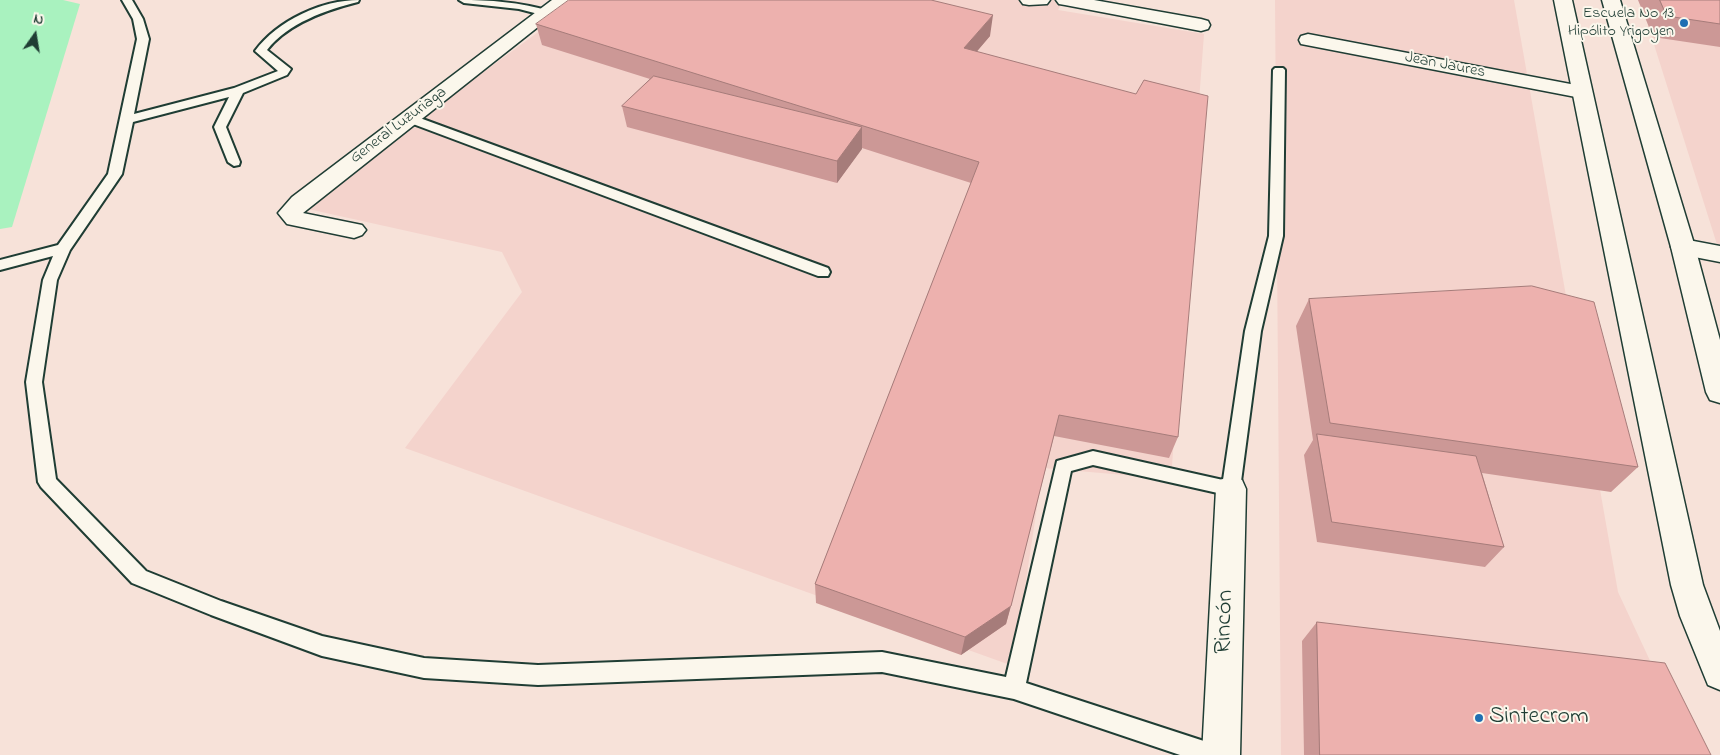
<!DOCTYPE html>
<meta charset="utf-8">
<style>
body{margin:0}
#map{position:relative;width:1720px;height:755px;overflow:hidden;background:#f7e2d9;font-family:"Indie Flower",sans-serif}
canvas{display:block}
.north{position:absolute;left:10px;top:10px;width:50px;height:50px;-webkit-text-stroke:4px #fbf7ec;paint-order:stroke;rotate:13deg;font-size:14px;font-weight:700;line-height:20px;text-align:center;color:#1f3d34}
.north::after{content:'';display:block;margin:auto;width:18px;height:22px;background:#1f3d34;clip-path:polygon(50% 0,100% 100%,50% 72%,0 100%)}
</style>
<div id="map">
<canvas width="1720" height="755"></canvas>
<div class="north">N</div>
</div>
<script>
const ctx = document.querySelector('canvas').getContext('2d');
ctx.lineJoin = 'round';
function fillPath(path, color) { ctx.fillStyle = color; ctx.fill(path, 'evenodd'); }
function trace(path, color, width, dash) { ctx.strokeStyle = color; ctx.lineWidth = width; ctx.lineCap = dash ? 'butt' : 'round'; ctx.setLineDash(dash || []); ctx.stroke(path); }
function label(font, color, halo, rows, align = 'center') {
  ctx.font = font + ' "Indie Flower",sans-serif'; ctx.lineWidth = 4; ctx.setLineDash([]); ctx.textBaseline = 'middle'; ctx.strokeStyle = halo; ctx.fillStyle = color; for (const [text, x, y, turn = 0] of rows) {
    ctx.save(); ctx.translate(x, y); ctx.rotate((+turn || 0) * Math.PI / 180); ctx.textAlign = isNaN(turn) ? turn : align; if (halo) ctx.strokeText(text, 0, 0); ctx.fillText(text, 0, 0); ctx.restore();
  }
}
fillPath(new Path2D(`
 M582,0h481l-5,10 146,24 -33,445 -128,-11 -30,198 -608,-218 117,-156 -20,-40 -203,-45z
 M1275,0h239l104,592 76,163h-413z
 M1640,0h80v254z`), '#f4d3cc');
fillPath(new Path2D(`
 M0,0h63l17,4 -68,223 -12,2z`), '#a9f2bf');
const service = new Path2D(`
 M122,0h10l11,19 6,20 -15,75 100,-26 44,-17 -23,-20c23,-31 67,-51 104,-51l-1,2c-32,8 -70,21 -91,48l24,19 -4,6 -44,18 -17,34 14,35 -1,3 -5,1 -6,-4 -14,-35 15,-30 -96,25 -11,52 -52,76 -13,30 -15,102 14,97 90,92 75,30 101,35 102,22 114,7 344,-13 124,25 51,-216 36,-10 130,29 22,-149 24,-95 4,-166 2,-2h8l2,2 -2,166 -22,95 -21,158 -3,5 -6,2 -138,-31 -22,6 -45,212 187,61 8,3 3,8h-44l-166,-56 -132,-27 -344,13 -114,-7 -102,-22 -111,-41 -79,-32 -91,-96 -3,-5 -12,-100 17,-102 10,-24 -53,14v-10l58,-15 50,-71 29,-135 -4,-20z
 M459,0c32,0 60,2 91,11l1,2 -5,3 -27,-7 -55,-6z
 M409,114l419,154 2,4 -2,4h-10l-413,-155 -2,-3 2,-3z`);
const minor = new Path2D(`
 M552,0h20l-269,213 59,12 4,5 -4,5 -8,3 -67,-14 -9,-11 14,-16z
 M1020,0h30l-3,4 -18,1 -6,-1z
 M1056,0h38l107,19 7,2 2,4 -2,4 -7,2 -136,-26 -6,-1z
 M1308,34l273,52 7,2 3,4 -3,4 -7,2 -280,-54 -2,-4 2,-4z
 M1683,239l37,7v16l-46,-9 -3,-6 3,-6z
 M1231,476l11,4 4,9 -6,266h-38l14,-266 4,-9z`);
const secondary = new Path2D(`
 M1554,0h18l131,585 17,46v59l-12,-5 -28,-69 -9,-31z
 M1602,0h18l75,247 25,93v63l-10,-3 -4,-8 -35,-145z`);
trace(service, '#1f3d34', 4);
trace(minor, '#1f3d34', 3);
trace(secondary, '#1f3d34', 3);
fillPath(service, '#fbf7ec');
fillPath(minor, '#fbf7ec');
fillPath(secondary, '#fbf7ec');
fillPath(new Path2D(`
 M1638,0h82v47l-67,-10z
 M536,24l454,12 -13,15 201,386 -9,21 -115,-22 -48,188 -45,31 -145,-52 -1,-19 156,-401 -109,-35 -25,35 -210,-56 -5,-21 28,-27 -108,-34z
 M1309,299l329,168 -27,25 -129,-19 22,74 -19,20 -168,-25 -13,-87 9,-15 -17,-114z
 M1317,622l394,133h-407l-2,-114z`), '#cc9896');
fillPath(new Path2D(`
 M993,15l-3,21 -28,33 2,-21z
 M862,127v22l-25,34v-22z
 M1011,606l-5,18 -45,31 4,-18z`), '#a67c7a');
const building = new Path2D(`
 M569,0h362l62,15 -29,33 172,46 8,-14 64,16 -30,341 -119,-22 -48,191 -46,31 -150,-53 164,-422 -443,-138z
 M1660,0h60v24l-53,-8z
 M654,76l208,51 -25,34 -215,-55z
 M1532,286l62,16 44,165 -308,-44 -21,-124z
 M1317,434l159,22 28,91 -172,-25z
 M1317,622l348,41 46,92h-391z`);
fillPath(building, '#edb1ae');
trace(building, '#a67c7a', 1);
for (const [x, y, r, color] of [
 [1684,23,5,"#1f6fb2"],
 [1479,718,5,"#1f6fb2"]
]) { const dot = new Path2D(); dot.arc(x, y, r, 0, 2 * Math.PI); ctx.fillStyle = color; ctx.fill(dot); trace(dot, '#fbf7ec', 2); }
label('16px', '#1f3d34', '#fbf7ec', [
 ["Escuela No 13",1674,14],
 ["Hipólito Yrigoyen",1674,32]
], 'right');
label('16px', '#1f3d34', '#fbf7ec', [
 ["Jean Jaures",1445,66,11],
 ["General Luzuriaga",399,126,-37]
]);
label('24px', '#1f3d34', '#fbf7ec', [
 ["Rincón",1226,622,-88]
]);
label('24px', '#1f3d34', '#fbf7ec', [
 ["Sintecrom",1489,718]
], 'left');
</script>
